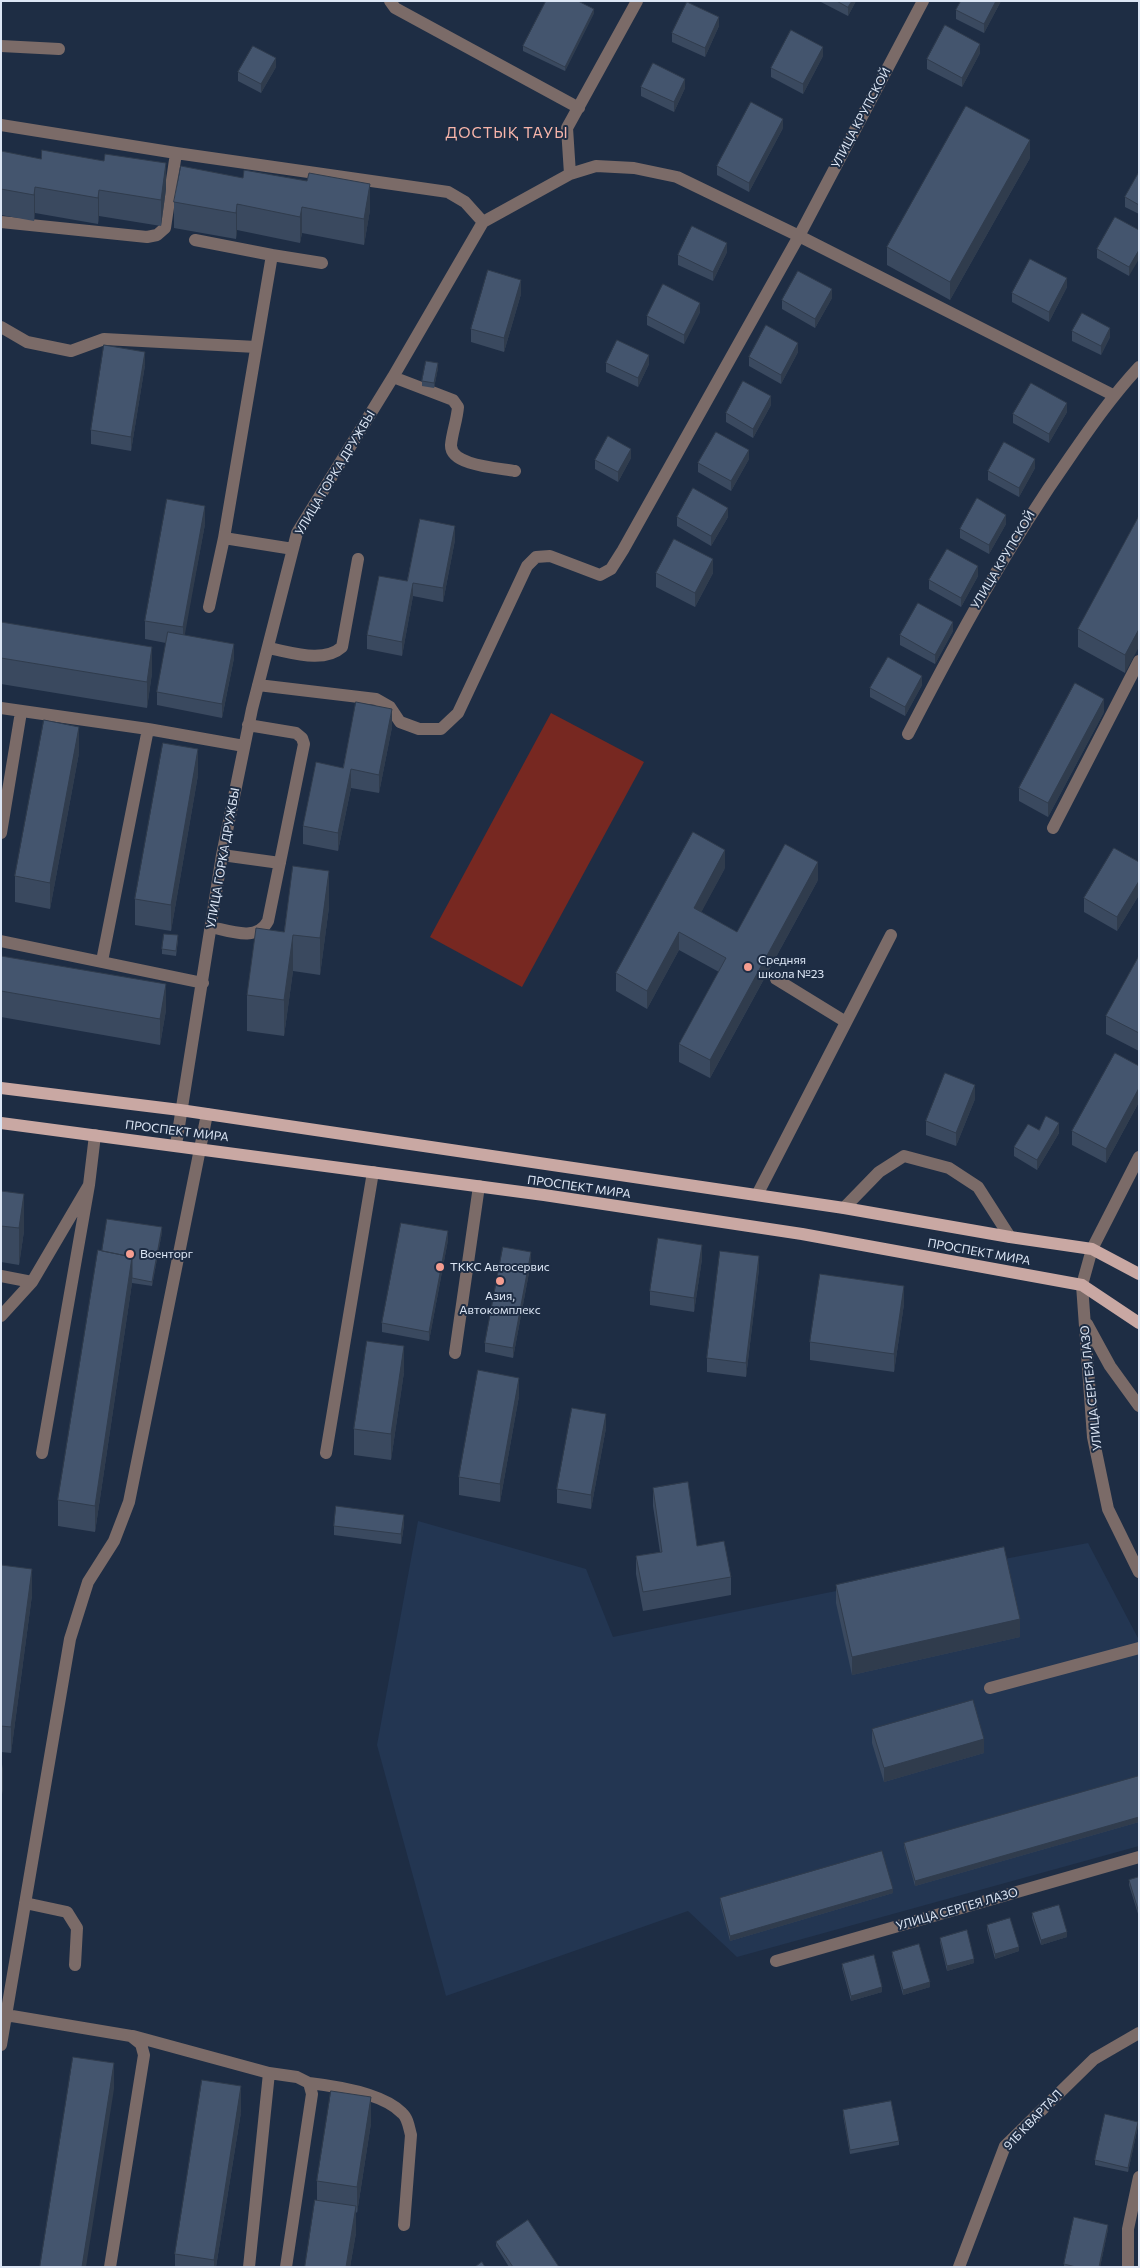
<!DOCTYPE html>
<meta charset="utf-8">
<style>
body{margin:0}
#map{position:relative;width:1140px;height:2268px;overflow:hidden;background:#1e2d44;font-family:Commissioner,sans-serif}
canvas{display:block}
.frame{position:absolute;inset:0;border:2px solid #dce6f5;pointer-events:none}
</style>
<div id="map">
<canvas width="1140" height="2268"></canvas>
<div class="frame"></div>
</div>
<script>
const ctx = document.querySelector('canvas').getContext('2d');
ctx.lineJoin = 'round';
function fillPath(path, color) { ctx.fillStyle = color; ctx.fill(path, 'evenodd'); }
function trace(path, color, width, dash) { ctx.strokeStyle = color; ctx.lineWidth = width; ctx.lineCap = dash ? 'butt' : 'round'; ctx.setLineDash(dash || []); ctx.stroke(path); }
function label(font, color, halo, rows, align = 'center') {
  ctx.font = font + ' Commissioner,sans-serif'; ctx.lineWidth = 4; ctx.setLineDash([]); ctx.textBaseline = 'middle'; ctx.strokeStyle = halo; ctx.fillStyle = color; for (const [text, x, y, turn = 0] of rows) {
    ctx.save(); ctx.translate(x, y); ctx.rotate((+turn || 0) * Math.PI / 180); ctx.textAlign = isNaN(turn) ? turn : align; if (halo) ctx.strokeText(text, 0, 0); ctx.fillText(text, 0, 0); ctx.restore();
  }
}
fillPath(new Path2D(`
 M418,1521l168,48 27,68 213,-44 262,-50 51,97v206l-402,111 -49,-46 -242,85 -69,-251z`), '#233652');
fillPath(new Path2D(`
 M551,713l93,49 -122,225 -92,-50z`), '#772821');
trace(new Path2D(`
 M390,1l5,7 184,100
 M1,46l58,3
 M1,125l175,28 272,39 17,10 18,20
 M570,174l-3,-46 70,-127
 M1,222l146,15 10,-2 8,-7 11,-75
 M195,240l77,15 -48,283
 M272,255l50,8
 M1,327l26,15 44,9 33,-12 152,8
 M393,377l60,23 5,7c-1,13 -6,26 -7,38 -1,21 49,23 64,26
 M209,607l15,-69 69,11
 M268,648c23,4 55,16 74,-1l16,-88
 M258,685l118,14 14,8 10,15 19,7h22l17,-16 69,-147 9,-9 14,-1 50,19 11,-6 12,-19 176,-314 124,-235
 M1,708l147,21 96,17
 M908,734c49,-95 100,-189 162,-277 22,-32 43,-62 69,-90
 M1053,828l86,-167
 M1,833l20,-121
 M222,855l58,8
 M211,927c19,4 46,15 57,-6l36,-177 -2,-6 -6,-5 -48,-8
 M1,941l202,42
 M102,961l46,-232
 M776,979l70,43
 M176,1145l46,-290 30,-146 45,-176 96,-156 90,-155 87,-48 26,-8 38,2 43,9 122,59 314,159
 M1139,1157l-47,92 -10,36 11,152 15,72 31,63
 M757,1195l134,-260
 M844,1208l35,-36 25,-16 45,12 29,19 32,50
 M1,1276l31,6
 M1,1316l31,-34 57,-97 6,-50
 M1087,1324l23,42 29,40
 M455,1353l24,-167
 M42,1453l47,-268
 M326,1453l47,-281
 M990,1688l149,-40
 M25,1903l42,9 10,16 -2,37
 M776,1961l363,-104
 M6,2015l125,21 10,8 3,11 -34,212
 M133,2036l136,37 -20,194
 M1,2045l69,-406 18,-57 26,-41 15,-39 78,-388
 M269,2073l28,4 12,6 3,11 -26,173
 M309,2083c26,3 74,10 93,30 6,5 7,15 9,22l-7,90
 M959,2267l46,-121 89,-87 45,-26
 M1128,2267v-38l11,-52`), '#7b6b68', 12);
trace(new Path2D(`
 M1,1088l179,22 664,98 166,29 82,12 47,25
 M1,1123l543,72 258,39 280,51 57,38`), '#c9a8a3', 12);
fillPath(new Path2D(`
 M819,1h37l-8,15z
 M961,1h40l-17,32 -28,-14v-9z
 M594,13l-29,58 -42,-20v-5z
 M719,26l-14,31 -33,-15v-9z
 M980,53l-18,34 -35,-18v-10z
 M823,56l-20,38 -32,-17v-9z
 M276,67l-15,26 -23,-12v-9z
 M641,87l44,1 -11,24 -33,-16z
 M783,128l-34,64 -32,-17v-9z
 M1,151l165,38 -5,37 -62,-10 -1,8 -63,-11 -1,8 -33,-6z
 M1030,158l-80,142 -63,-35v-18z
 M1139,172v42l-14,-7v-10z
 M174,202l196,8 -6,35 -62,-12 -2,10 -63,-13 -1,9 -62,-11z
 M1139,230l-10,46 -32,-18v-9z
 M727,252l-14,29 -35,-16v-10z
 M1067,287l-18,35 -37,-20v-9z
 M521,294l-17,58 -33,-10v-13z
 M832,298l-17,30 -33,-19v-9z
 M700,312l-16,32 -37,-19v-9z
 M1072,331l38,6 -9,18 -29,-14z
 M798,352l-17,32 -32,-18v-9z
 M606,363l43,1 -11,23 -32,-15z
 M145,365l-14,86 -40,-7v-14z
 M438,368l-4,20 -12,-2v-5z
 M771,405l-18,33 -27,-16v-9z
 M1067,412l-18,31 -36,-20v-9z
 M631,458l-13,24 -23,-13v-9z
 M749,459l-18,32 -33,-19v-9z
 M1035,468l-16,29 -31,-17v-9z
 M1139,516l-14,157 -47,-26v-18z
 M677,517h51l-17,29 -34,-20z
 M205,524l-21,111 50,23 -12,60 -65,-13v-13l9,-49 -21,-4v-18z
 M1006,524l-17,30 -29,-16v-9z
 M455,540l-12,62 -30,-6 -11,60 -35,-7v-14l40,-54z
 M656,573h57l-18,34 -39,-20z
 M978,576l-17,31 -32,-18v-9z
 M1,622l151,51 -5,35 -146,-24z
 M953,631l-18,33 -35,-19v-10z
 M922,685l-17,31 -35,-19v-9z
 M1104,712l-56,105 -29,-16v-13z
 M392,727l-13,66 -28,-5 -13,63 -35,-7v-18l40,-58z
 M79,753l-29,156 -35,-7v-26z
 M198,775l-27,156 -36,-6v-26z
 M1139,862v33l-22,36 -33,-19v-14z
 M725,868l-24,44 36,20 81,-52 -108,198 -31,-16v-18l40,-72 -40,-22 -32,59 -31,-18v-18z
 M329,907l-9,68 -27,-4 -9,65 -37,-5v-36l37,-63z
 M178,940l-2,16 -14,-2v-5z
 M1,956l165,54 -6,35 -159,-28z
 M1139,956v95l-33,-17v-18z
 M1139,1066v36l-33,61 -34,-18v-14z
 M975,1099l-19,47 -30,-11v-14z
 M1039,1130l20,3 -22,37 -23,-14v-9z
 M1,1191l23,40 -5,34 -18,-3z
 M162,1232l-10,54 -20,-3 -37,249 -37,-6v-26l44,-249z
 M448,1240l-19,101 -47,-9v-9z
 M702,1259l-8,53 -44,-7v-14z
 M531,1262l-18,96 -28,-6v-9z
 M759,1269l-13,108 -39,-5v-14z
 M904,1304l-10,68 -84,-12v-18z
 M404,1372l-13,88 -37,-5v-26z
 M519,1396l-19,106 -41,-7v-18z
 M606,1428l-15,81 -34,-6v-14z
 M653,1488l44,58 34,31v18l-88,16 -7,-37v-18l24,-4 -7,-46z
 M404,1525l-3,19 -67,-9v-9z
 M1,1565l31,30 -21,158 -10,-1z
 M836,1585l184,52 -168,38 -16,-72z
 M872,1729l112,24 -100,29 -12,-39z
 M1139,1776v46l-224,64 -11,-39v-4z
 M1139,1877v40l-10,-32v-5z
 M893,1893l-163,48 -10,-38v-5z
 M1032,1913l35,24 -26,8 -9,-27z
 M987,1925l32,26 -24,8 -8,-29z
 M940,1938l34,25 -27,8 -7,-29z
 M892,1952l38,35 -27,8 -11,-39z
 M842,1964l40,28 -31,9 -9,-33z
 M843,2110l56,31v4l-49,9 -7,-39z
 M241,2112l-25,155h-41v-13z
 M371,2123l-14,90 -1,-1v21l-6,34h-45l12,-67v-19z
 M1138,2126l-10,46 -33,-7v-5z
 M1108,2229l-8,38h-36v-3z
 M496,2242l63,25h-50l-13,-21z`), '#3a495f');
fillPath(new Path2D(`
 M852,1h4l-8,15v-9z
 M996,1h5l-17,32v-9z
 M594,9v4l-29,58v-4z
 M719,17v9l-14,31v-9z
 M980,44v9l-18,34v-9z
 M823,47v9l-20,38v-10z
 M276,58v9l-15,26v-9z
 M685,79v9l-11,24v-10z
 M783,119v9l-34,64v-9z
 M1030,140v18l-80,142v-18z
 M166,163v26l-5,37v-26z
 M370,184v26l-6,35v-26z
 M35,187v26l-1,8v-26z
 M99,190v26l-1,8v-26z
 M237,204v26l-1,9v-26z
 M302,207v26l-2,10v-26z
 M727,243v9l-14,29v-9z
 M1139,250v9l-10,17v-9z
 M1067,278v9l-18,35v-10z
 M521,280v14l-17,58v-14z
 M832,289v9l-17,30v-9z
 M700,303v9l-16,32v-9z
 M1110,328v9l-9,18v-9z
 M798,343v9l-17,32v-9z
 M145,352v13l-14,86v-14z
 M649,355v9l-11,23v-9z
 M438,363v5l-4,20v-5z
 M771,396v9l-18,33v-9z
 M1067,403v9l-18,31v-9z
 M631,449v9l-13,24v-10z
 M749,450v9l-18,32v-10z
 M1035,459v9l-16,29v-9z
 M205,506v18l-22,121v-18z
 M728,508v9l-17,29v-10z
 M1006,515v9l-17,30v-9z
 M455,526v14l-12,62v-14z
 M713,559v14l-18,34v-14z
 M978,566v10l-17,31v-9z
 M413,583v13l-11,60v-14z
 M953,622v9l-18,33v-9z
 M1139,629v18l-14,26v-18z
 M234,644v14l-12,60v-14z
 M152,647v26l-5,35v-26z
 M922,676v9l-17,31v-9z
 M1104,699v13l-56,105v-14z
 M392,709v18l-13,66v-18z
 M79,727v26l-29,156v-26z
 M198,749v26l-27,156v-26z
 M351,769v19l-13,63v-18z
 M725,850v18l-31,58v-18z
 M818,862v18l-108,198v-18z
 M329,871v36l-9,68v-37z
 M1139,881v14l-22,36v-14z
 M679,932v18l-32,59v-18z
 M293,935v36l-9,65v-36z
 M166,984v26l-6,35v-26z
 M975,1085v14l-19,47v-13z
 M1139,1088v14l-33,61v-14z
 M1059,1123v10l-22,37v-10z
 M24,1194v37l-5,34v-37z
 M162,1227v5l-10,54v-4z
 M448,1231v9l-19,101v-9z
 M702,1245v14l-8,53v-14z
 M531,1252v10l-18,96v-10z
 M759,1256v13l-13,108v-14z
 M132,1257v26l-37,249v-26z
 M904,1286v18l-10,68v-18z
 M404,1346v26l-13,88v-26z
 M519,1378v18l-19,106v-18z
 M606,1414v14l-15,81v-14z
 M404,1515v10l-3,19v-10z
 M32,1569v26l-21,158v-26z
 M1020,1619v18l-168,38v-18z
 M984,1739v14l-100,29v-14z
 M3,1764v26l-2,9v-26z
 M1139,1817v5l-224,64v-5z
 M893,1889v4l-163,48v-5z
 M1067,1932v5l-26,8v-5z
 M1019,1947v4l-24,8v-5z
 M974,1959v4l-27,8v-5z
 M930,1982v5l-27,8v-5z
 M882,1987v5l-31,9v-5z
 M114,2063v26l-28,178h-4z
 M241,2086v26l-25,155h-2v-7z
 M371,2097v26l-14,90v-26z
 M1138,2122v4l-10,46v-4z
 M356,2206v27l-6,34h-4z
 M1108,2225v4l-8,38h-1z`), '#303c4d');
const building = new Path2D(`
 M546,1h32l16,8 -29,58 -42,-21z
 M837,1h15l-4,6z
 M961,1h35l-12,23 -28,-14z
 M687,2l32,15 -14,31 -33,-15z
 M945,25l35,19 -18,34 -35,-19z
 M791,30l32,17 -20,37 -32,-16z
 M253,46l23,12 -15,26 -23,-12z
 M653,63l32,16 -11,23 -33,-15z
 M751,102l32,17 -34,64 -32,-17z
 M966,106l64,34 -80,142 -63,-35z
 M42,150l62,11 1,-7 61,9 -5,37 -62,-10 -1,8 -63,-11 -1,8 -33,-6v-38l40,8z
 M181,166l62,12 1,-8 63,11 2,-8 61,11 -6,35 -62,-12 -2,10 -63,-13 -1,9 -62,-11z
 M1139,172v33l-14,-8z
 M1115,217l24,13v20l-10,17 -32,-18z
 M692,226l35,17 -14,29 -35,-17z
 M1030,259l37,19 -18,34 -37,-19z
 M488,270l33,10 -17,58 -33,-9z
 M798,271l34,18 -17,30 -33,-19z
 M663,284l37,19 -16,32 -37,-19z
 M1082,313l28,15 -9,18 -29,-15z
 M766,325l32,18 -17,32 -32,-18z
 M617,340l32,15 -11,23 -32,-15z
 M104,345l41,7 -14,85 -40,-7z
 M426,361l12,2 -4,20 -12,-2z
 M743,381l28,15 -18,33 -27,-16z
 M1031,383l36,20 -18,31 -36,-20z
 M716,432l33,18 -18,31 -33,-18z
 M608,436l23,13 -13,23 -23,-12z
 M1004,442l31,17 -16,29 -31,-17z
 M693,488l35,20 -17,28 -34,-19z
 M977,498l29,17 -17,30 -29,-16z
 M167,499l38,7 -22,121 -38,-6z
 M1139,516v113l-14,26 -47,-26z
 M420,519l35,7 -12,62 -30,-5 -11,59 -35,-7 12,-59 28,5z
 M674,539l39,20 -18,34 -39,-20z
 M947,549l31,17 -17,32 -32,-18z
 M918,603l35,19 -18,33 -35,-20z
 M1,622l151,25 -5,35 -146,-24z
 M168,632l66,12 -12,60 -65,-12z
 M888,657l34,19 -17,31 -35,-19z
 M1075,683l29,16 -56,104 -29,-15z
 M356,702l36,7 -13,66 -28,-6 -13,64 -35,-7 13,-64 27,6z
 M44,720l35,7 -29,156 -35,-7z
 M163,743l35,6 -27,156 -36,-6z
 M693,832l32,18 -31,58 43,24 48,-88 33,18 -108,198 -31,-16 47,-86 -47,-26 -32,59 -31,-18z
 M1114,848l25,14v19l-22,36 -33,-19z
 M293,866l36,5 -9,67 -27,-3 -9,65 -37,-5 9,-67 28,4z
 M164,934l14,1 -2,16 -14,-2z
 M1,956l165,28 -6,35 -159,-28z
 M1139,956v77l-33,-17z
 M1115,1053l24,13v22l-33,61 -34,-18z
 M945,1073l30,12 -19,48 -30,-12z
 M1046,1116l13,7 -22,37 -23,-13 14,-23 11,6z
 M1,1191l23,3 -5,34 -18,-2z
 M107,1219l55,8 -10,55 -20,-4v-21l-30,-6z
 M401,1223l47,8 -19,101 -47,-9z
 M658,1238l44,7 -8,53 -44,-7z
 M503,1247l28,5 -18,96 -28,-5z
 M98,1250l34,7 -37,249 -37,-6z
 M720,1251l39,5 -13,107 -39,-5z
 M820,1274l84,12 -10,68 -84,-12z
 M367,1341l37,5 -13,88 -37,-5z
 M478,1370l41,8 -19,106 -41,-7z
 M572,1408l34,6 -15,81 -34,-6z
 M688,1482l9,64 27,-5 7,36 -88,15 -7,-36 26,-4 -9,-64z
 M336,1506l68,9 -3,19 -67,-8z
 M1004,1547l16,72 -168,38 -16,-72z
 M1,1565l31,4 -21,158 -10,-1z
 M973,1700l11,39 -100,29 -12,-39z
 M1139,1776v41l-224,64 -11,-38z
 M882,1851l11,38 -163,47 -10,-38z
 M1139,1877v36l-10,-33z
 M1059,1905l8,27 -26,8 -9,-27z
 M1010,1918l9,29 -24,7 -8,-29z
 M967,1930l7,29 -27,7 -7,-28z
 M919,1944l11,38 -27,8 -11,-38z
 M874,1955l8,32 -31,9 -9,-32z
 M73,2057l41,6 -32,204h-42z
 M202,2080l39,6 -27,174 -39,-6z
 M331,2091l40,6 -14,90 -40,-6z
 M891,2101l8,40 -49,9 -7,-40z
 M1105,2114l33,8 -10,46 -33,-8z
 M315,2200l41,6 -10,61h-41z
 M1074,2217l34,8 -9,42h-23l-12,-3z
 M528,2220l31,47h-46l-17,-25z
 M482,2262l3,5h-10z`);
fillPath(building, '#44556e');
trace(building, '#303c4d', 1);
for (const [x, y, r, color] of [
 [748,967,5,"#f59d90"],
 [130,1254,5,"#f59d90"],
 [440,1267,5,"#f59d90"],
 [500,1281,5,"#f59d90"]
]) { const dot = new Path2D(); dot.arc(x, y, r, 0, 2 * Math.PI); ctx.fillStyle = color; ctx.fill(dot); trace(dot, '#1e2d44', 2); }
label('12px', '#dce6f5', '#1e2d44', [
 ["УЛИЦА КРУПСКОЙ",861,118,-62],
 ["УЛИЦА ГОРКА ДРУЖБЫ",335,473,-59],
 ["УЛИЦА КРУПСКОЙ",1003,560,-59],
 ["УЛИЦА ГОРКА ДРУЖБЫ",223,858,-80],
 ["ПРОСПЕКТ МИРА",177,1131,7],
 ["ПРОСПЕКТ МИРА",579,1187,8],
 ["ПРОСПЕКТ МИРА",979,1252,10],
 ["УЛИЦА СЕРГЕЯ ЛАЗО",1091,1388,-96],
 ["УЛИЦА СЕРГЕЯ ЛАЗО",957,1909,-16],
 ["91Б КВАРТАЛ",1033,2120,-46]
]);
label('12px', '#dce6f5', '#1e2d44', [
 ["Средняя",758,960],
 ["школа №23",758,974],
 ["Военторг",140,1254],
 ["ТККС Автосервис",450,1267],
 ["Азия,",500,1296,"center"],
 ["Автокомплекс",500,1310,"center"]
], 'left');
ctx.letterSpacing = '1px';
label('15px', '#f9b6ab', '#1e2d44', [
 ["ДОСТЫҚ ТАУЫ",507,133]
]);
ctx.letterSpacing = '0px';
</script>
